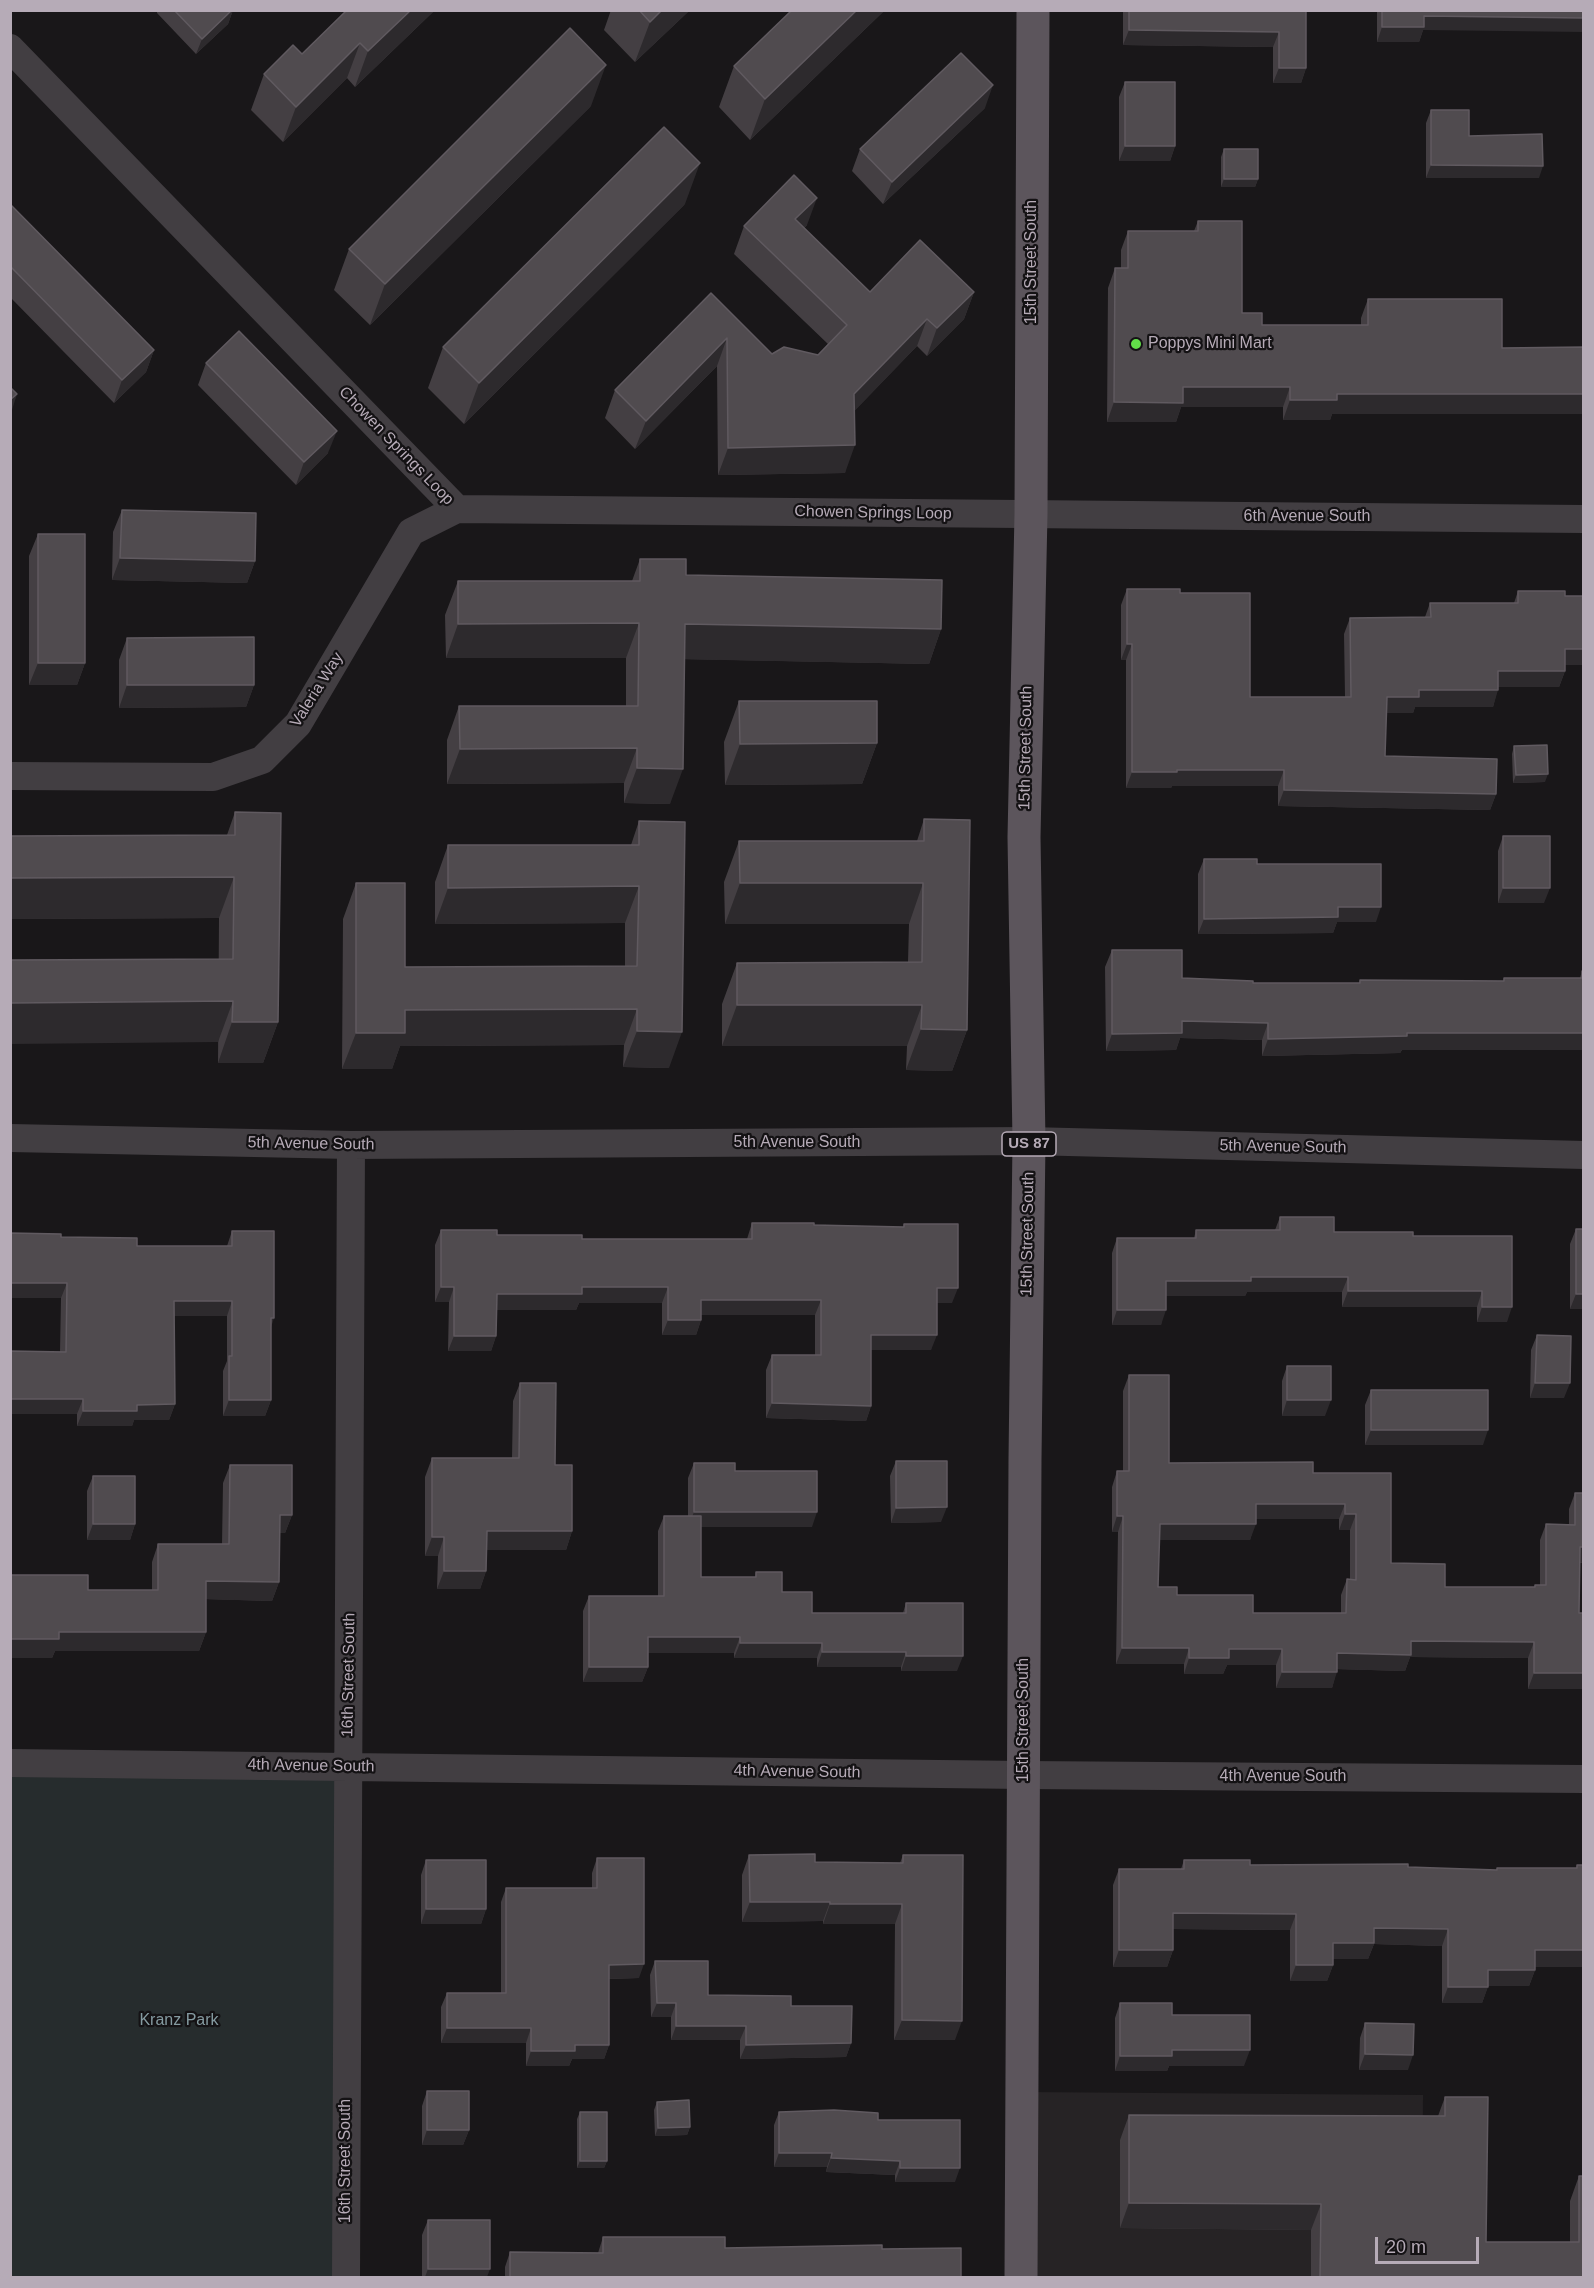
<!DOCTYPE html>
<style>
body{margin:0}
#map{position:relative;width:1594px;height:2288px;overflow:hidden;background:#191719;font-family:Helvetica,sans-serif}
canvas{display:block}
.frame{position:absolute;inset:0;border:12px solid #b6abb7;pointer-events:none}
.scale{position:absolute;left:1375px;top:2237px;width:104px;height:27px;box-sizing:border-box;border:3px solid #b6abb7;border-top:0;padding-left:8px;font-size:18px;line-height:21px;white-space:nowrap;color:#b6abb7;-webkit-text-stroke:4px #141214;paint-order:stroke}
</style>
<div id="map">
<canvas width="1594" height="2288"></canvas>
<div class="frame"></div>
<div class="scale">20 m</div>
</div>
<script>
const ctx = document.querySelector('canvas').getContext('2d');
ctx.lineJoin = 'round';
function fillPath(path, color) { ctx.fillStyle = color; ctx.fill(path, 'evenodd'); }
function trace(path, color, width, dash) { ctx.strokeStyle = color; ctx.lineWidth = width; ctx.lineCap = dash ? 'butt' : 'round'; ctx.setLineDash(dash || []); ctx.stroke(path); }
function label(font, color, halo, rows, align = 'center') {
  ctx.font = font + ' Helvetica,sans-serif'; ctx.lineWidth = 4.5; ctx.setLineDash([]); ctx.textBaseline = 'middle'; ctx.strokeStyle = halo; ctx.fillStyle = color; for (const [text, x, y, turn = 0] of rows) {
    ctx.save(); ctx.translate(x, y); ctx.rotate((+turn || 0) * Math.PI / 180); ctx.textAlign = isNaN(turn) ? turn : align; if (halo) ctx.strokeText(text, 0, 0); ctx.fillText(text, 0, 0); ctx.restore();
  }
}
fillPath(new Path2D(`
 M1023,2092l400,3 -1,182 -401,1z`), '#262325');
fillPath(new Path2D(`
 M11,1765l337,1 -2,511 -335,1z`), '#262c2d');
trace(new Path2D(`
 M10,48l447,461 1127,10
 M10,776l203,1 49,-17 36,-36 113,-192 46,-23
 M10,1138l341,7 678,-4 555,14
 M10,1763l1014,12 560,4
 M346,2278l5,-1133`), '#423e42', 28);
trace(new Path2D(`
 M1021,2278l4,-819 4,-318 -5,-304 7,-323 2,-504`), '#5c555c', 33);
fillPath(new Path2D(`
 M157,10h76l-5,14 -32,30 -39,-41z
 M347,10h88l-80,77 -8,-9 -64,64 -32,-32 13,-36 38,-20z
 M611,10h79l-55,52 -31,-32z
 M885,10l-135,130 -31,-33 15,-41z
 M1123,10h183v58l-5,15h-28v-36l-150,-2z
 M1377,10h207l-161,20 -4,12h-42z
 M1125,82l50,64 -5,15h-51v-64z
 M591,106l-221,219 -36,-35 15,-41z
 M985,108l-102,96 -31,-33 8,-22z
 M1431,110l38,26 70,42h-113v-55z
 M1224,149l34,30 -3,8h-34v-30z
 M10,204l144,146 -8,22 -32,31 -104,-106z
 M685,204l-221,220 -36,-36 15,-41z
 M1198,221l44,92 20,12h99v-7l7,-19 134,49 82,66h-252l-2,6h-47v-13h-102l-5,15h-69l1,-134 7,-20h6v-18l7,-19h66z
 M807,225l-3,3 66,64h104l-10,27 -37,37 -10,-10 -63,65 -9,62 -127,2 -1,-109 -82,83 -30,-31 10,-28 96,-97 61,61 46,1 10,-11 -94,-90 10,-28z
 M206,363l122,90 -32,32 -98,-100z
 M122,510l133,51 -8,22 -135,-3 1,-48z
 M38,534l47,129 -8,22h-48v-129z
 M640,559l46,16 255,54 -12,35 -245,-5 -14,145 -46,-1v-20l-177,1v-44l12,-34h167v-48h-180l-1,-43 13,-34h174z
 M1127,589l53,4 70,104h95l-1,-63 6,-16 75,-1 5,-14h84l4,-12 47,5 19,69h-19v6l-6,16h-61l-5,20h-78l-2,6h-27l-1,43 111,38 -6,16 -212,-4v-20h-106l-1,2h-45v-128h-5v-55z
 M127,638l127,47 -8,22 -127,1v-48z
 M739,701l138,42 -15,41 -137,1 -1,-43z
 M1514,746l31,36 -32,1 -1,-29z
 M235,812l43,210 -15,41h-45l1,-145 -209,1v-83l217,-1z
 M924,819l43,211 -15,41 -46,-1 1,-24h-185v-42l15,-41 171,-1 1,-38h-184l-1,-42 15,-41h178z
 M639,821l30,247 -46,-1 1,-22 -224,1 -8,23h-50l1,-150 13,-36 49,84 220,-1v-43l-190,1v-42l13,-37h183z
 M1503,836l41,67h-46v-52z
 M1204,859l53,5 119,58h-39l-4,11 -135,1v-60z
 M1112,950l70,28 71,5h106l1,-3 143,1 1,-3h76l2,-7 2,79h-182l-2,3 -138,3v-16l-82,-2 -4,12 -70,1 -1,-84z
 M1280,1217l54,15 79,4h99l-5,86h-30v-15h-135v-15h-95l-2,4h-79l-5,29h-49v-72l5,-15h77l2,-8h79z
 M752,1223l151,4 1,-3 48,79h-15l-6,47h-60v56l-5,15 -100,-3v-48l6,-15h43v-40h-114v5l-5,15h-34v-32h-83l-3,7h-80v26l-5,15h-43l1,-49h-14v-57l6,-15 56,5 85,4h165z
 M1576,1229l8,80h-14v-65z
 M232,1231l39,97v72l-6,16h-42v-45l4,-10v-45h-53l1,88 -6,16h-35l-2,6h-55v-12h-67l50,-62 1,-54h-51l51,-61 76,9h90z
 M1537,1335l27,63h-34l1,-48z
 M1287,1366l38,50h-43v-35z
 M1129,1375l40,88 144,10h78v90l54,24h89l1,-2h5v-45l6,-16 23,1v-16l6,-16h9v70h-4l-1,50h5v76h-56v-31l-118,-1 -5,14 -68,-2 -5,19h-56v-23h-49l-4,9h-39v-10h-68l2,-132h-6v-45l5,-16h6v-80zM1256,1519h83v11h11v49h-3l-6,16v18h-88l-76,-18 -19,-8 1,-47h91z
 M520,1383l35,82 17,66 -6,19h-80v21l-6,18h-43l1,-33h-13v-79l7,-19h80l1,-57z
 M1371,1390l112,55h-118v-40z
 M896,1461l45,61 -50,1 -1,-47z
 M694,1463l41,8 77,56h-111v50h54l1,-5 56,41h91l3,-10 51,68h-56v-4h-84v-9h-83v-5h-86v14l-6,15h-59v-71l6,-15h69v-65l6,-15h24v-38z
 M230,1465l62,50 -7,18h-5l-1,49 -7,19 -66,-2v33l-7,19h-144l-3,7h-42l78,-68h64v-28l6,-18h64l1,-61z
 M93,1476l42,48 -5,16h-43v-49z
 M749,1855l66,7 85,1 3,-8 52,185h-61l1,-116h-72v-3l-81,1v-47z
 M597,1858l42,120 -30,1v66l-5,14h-32l-3,7h-43v-23h-85v-36l6,-14h54v-91l5,-14h86v-15z
 M426,1860l60,49 -5,15h-60v-49z
 M1184,1860l66,5 247,5v-2h79l1,-3h7v207l-1,-105h-48v3l-6,16h-41l-6,17h-40v-57l-68,-2 -6,15h-35v6l-6,16h-37v-51l-117,-1v21l-6,17h-54v-82l6,-16h62z
 M655,1961l53,34 83,11 60,37 -5,14 -106,2v-19h-69v-23h-20l-1,-42z
 M1120,2003l52,12 72,51h-75l-2,5h-52v-53z
 M1365,2023l43,47h-49l1,-32z
 M427,2091l42,39 -6,15h-41v-39z
 M1445,2097l41,145h84v-41l9,-25 5,101h-273v-47l-191,-2v-88l9,-25 309,1z
 M657,2102l33,25 -3,8 -32,1 -1,-26z
 M580,2112l27,49 -3,7h-27v-49z
 M779,2112l99,8 77,62h-60v-7l-69,-3 1,-5h-53v-42z
 M428,2220l59,57h-65v-42z
 M603,2237l122,11 157,1 79,28h-456v-10l5,-15 88,1z`), '#443f43');
fillPath(new Path2D(`
 M232,10h1l-5,14 -32,30 6,-15z
 M411,10h24l-80,77 13,-36z
 M662,10h28l-55,52 15,-40z
 M857,10h28l-135,130 15,-41z
 M1424,16l160,2v14l-161,-2 -4,12h-42l5,-15z
 M1129,30l150,2 -6,15 -150,-2z
 M360,43l-13,35 -64,64 13,-35z
 M606,65l-15,41 -221,219 15,-41z
 M1279,68h27l-5,15h-28z
 M993,85l-8,23 -102,96 9,-22z
 M1125,146h50l-5,15h-51z
 M700,163l-15,41 -221,220 15,-41z
 M1431,165l112,1 -4,12h-113z
 M1224,179h34l-3,8h-34z
 M817,198l-10,27 -22,22 10,-28z
 M974,292l-10,27 -37,37 10,-28z
 M927,319l-10,27 -73,76 10,-28z
 M727,338l-10,28 -82,83 11,-28z
 M154,350l-8,22 -32,31 8,-23z
 M1183,387h107l-7,20h-102l-5,15h-69l7,-20z
 M17,394l-5,16 -2,1v-11z
 M1337,394h247v20h-252l-2,6h-47l7,-20z
 M337,431l-9,22 -32,32 8,-23z
 M855,445l-10,28 -127,2 10,-27z
 M120,558l135,3 -8,22 -135,-3z
 M639,623l-13,35h-180l12,-34z
 M685,624l256,5 -12,35 -257,-5z
 M1127,644h5l-6,16h-5z
 M1565,649h19v16h-25z
 M38,663h47l-8,22h-48z
 M1498,671h67l-6,16h-67z
 M127,685h127l-8,22 -127,1z
 M1419,690h79l-5,17h-78l-2,6h-32l6,-16z
 M877,743l-15,41 -137,1 15,-41z
 M637,748l-13,35 -177,1 13,-35z
 M637,768l46,1 -13,35 -46,-1z
 M1177,770h107l-6,16h-106l-1,2h-45l6,-16z
 M1548,774l-3,8 -32,1 3,-8z
 M1284,790l212,4 -6,16 -212,-4z
 M234,877l-15,41 -209,1v-41z
 M740,883h183l-14,41h-184z
 M639,886l-14,37 -190,1 13,-36z
 M1503,888h47l-6,15h-46z
 M1338,907h43l-5,15h-39l-4,11 -135,1 6,-15z
 M233,1001l-15,41 -208,2v-41z
 M737,1005h185l-15,41h-185z
 M637,1009l-13,36 -224,1 -8,23h-50l14,-36 49,-23z
 M1182,1021l86,2 -6,17 -82,-2 -4,12 -70,1 6,-17z
 M232,1022h46l-15,41h-45z
 M921,1029l46,1 -15,41 -46,-1z
 M637,1031l45,1 -13,36 -46,-1z
 M1407,1033h177v17h-182l-2,3 -138,3 6,-17z
 M1251,1277h97l-6,15h-95l-2,4h-84l5,-15z
 M10,1283h57l-6,15h-51z
 M441,1287h13l-5,15h-14z
 M582,1287h86l-6,16h-83l-3,7h-85l6,-16z
 M937,1288h21l-6,15h-21z
 M1348,1291h134l-5,16h-135z
 M1576,1294h8v15h-14z
 M701,1300h120l-6,15h-119z
 M174,1301h58l-5,15h-59z
 M1482,1307h30l-5,15h-30z
 M1117,1310h49l-5,15h-49z
 M271,1318h3l-5,16z
 M668,1320h33l-5,15h-34z
 M871,1335h66l-6,15h-65z
 M454,1336h42l-5,15h-43z
 M1535,1383h35l-6,15h-34z
 M10,1399h73l-6,15h-67z
 M229,1400h42l-6,16h-42z
 M1287,1400h44l-6,16h-43z
 M772,1403l99,3 -5,15 -100,-3z
 M175,1404l-6,16h-35l-2,6h-55l6,-15 54,-6z
 M1371,1430h117l-5,15h-118z
 M1256,1504h89l-6,15h-89z
 M947,1507l-6,15 -50,1 5,-15z
 M694,1512h123l-5,15h-124z
 M1345,1514h11l-6,16h-11z
 M280,1515h12l-7,18h-12z
 M1117,1516h6l-5,16h-6z
 M93,1524h42l-5,16h-43z
 M1160,1524h96l-6,16h-96z
 M487,1531h85l-6,19h-86z
 M432,1537h12l-6,19h-13z
 M1580,1547h4v16l-9,-1z
 M444,1571h42l-6,18h-43z
 M206,1581l73,1 -7,19 -73,-2z
 M59,1632h147l-7,19h-144l-3,7h-42v-19z
 M648,1637h92l-6,16h-92z
 M1411,1641l123,1 -6,16 -118,-1 -5,14 -73,-2 5,-16z
 M740,1643h82l-5,15h-83z
 M1122,1648h67l-5,16h-68z
 M1229,1649h53l-6,16h-49l-4,9h-39l5,-16z
 M822,1652h84l-5,15h-84z
 M906,1656h57l-6,15h-56z
 M589,1667h59l-6,15h-59z
 M1282,1672h55l-5,16h-56z
 M1534,1673h50v16h-56z
 M750,1902h80l-7,19 -81,1z
 M830,1904h72l-7,20h-72z
 M426,1909h60l-5,15h-60z
 M1173,1913l123,1 -6,16 -123,-1z
 M1374,1928l74,1 -6,17 -68,-2 -6,15h-41l6,-16z
 M1119,1950h54l-6,17h-54z
 M1535,1950h49v16l-1,1h-54z
 M644,1964l-5,14 -35,1 5,-14z
 M1296,1965h37l-6,16h-37z
 M1488,1970h47l-6,16h-47z
 M1448,1987h40l-6,16h-40z
 M657,2003h19l-5,14h-20z
 M902,2020l60,1 -7,19h-61z
 M676,2026h70l-6,14h-69z
 M447,2028h84l-5,15h-85z
 M851,2043l-5,14 -106,2 6,-14z
 M575,2045h34l-5,14h-32l-3,7h-43l5,-15z
 M1172,2050h78l-6,16h-75l-2,5h-52l5,-15z
 M1365,2054l48,1 -5,15h-49z
 M690,2127l-3,8 -32,1 3,-8z
 M427,2130h42l-6,15h-41z
 M779,2153h53l-5,14h-53z
 M831,2158l69,3 -5,14 -69,-3z
 M580,2161h27l-3,7h-27z
 M900,2168h60l-5,14h-60z
 M1129,2203l192,1 -10,26 -191,-2z
 M428,2269h62l-3,8h-62z`), '#2d2a2d');
const building = new Path2D(`
 M174,10h58l-30,29z
 M347,10h64l-43,41 -8,-8 -64,64 -32,-33 29,-29 9,9z
 M639,10h23l-12,12z
 M792,10h65l-92,89 -31,-33z
 M1129,10h177v58h-27v-36l-150,-2z
 M1382,10h202v8l-160,-2v11h-42z
 M570,28l36,37 -221,219 -36,-35z
 M961,53l32,32 -101,97 -32,-33z
 M1125,82h50v64h-50z
 M1431,110h38v26l73,-2 1,32 -112,-1z
 M664,127l36,36 -221,220 -36,-36z
 M1224,149h34v30h-34z
 M794,175l23,23 -22,21 75,73 50,-52 54,52 -37,36 -10,-9 -73,75 1,51 -127,3 -1,-110 -81,83 -31,-31 96,-97 61,61 12,-7 34,8 29,-30 -103,-99z
 M10,204l144,146 -32,30 -112,-114z
 M1198,221h44v92h20v12h106v-26h134v49l82,-1v47h-247v6h-47v-13h-107v16l-69,-1 1,-134h13v-37h70z
 M239,331l98,100 -33,31 -98,-99z
 M10,387l7,7 -7,6z
 M122,510l134,3 -1,48 -135,-3z
 M38,534h47v129h-47z
 M640,559h46v16l256,5 -1,49 -256,-5 -2,145 -46,-1v-20l-177,1 -1,-43h179l1,-83 -181,1v-43h182z
 M1127,589h53v4h70v104h101l-1,-79 81,-1 -1,-14h88v-12h47v5h19v53h-19v22h-67v19h-79v7h-32l-2,59 112,3 -1,35 -212,-4v-20h-107v2h-45v-128h-5z
 M254,637v48h-127v-47z
 M739,701h138v42l-137,1z
 M1547,745l1,29 -32,1 -2,-29z
 M235,812l46,1 -3,209h-46l1,-21 -223,2v-43l223,-1 1,-82 -224,1v-42l225,-1z
 M924,819l46,1 -3,210 -46,-1 1,-24h-185v-42l185,-1 1,-79h-183l-1,-42h185z
 M639,821l46,1 -3,210 -45,-1v-22l-232,1v23h-49v-150h49v84l232,-1 2,-80 -191,2v-43h191z
 M1503,836h47v52h-47z
 M1204,859h53v5h124v43h-43v10l-134,2z
 M1112,950h70v28l71,3v2h107v-3l144,1v-3h78v-7h2v62h-177v3l-139,3v-16l-86,-2v12l-70,1z
 M1280,1217h54v15h79v4h99v71h-30v-16h-134v-14h-97v4h-85v29h-49v-72h79v-8h84z
 M752,1223h62v2l90,2v-3h54v64h-21v47h-66v71l-99,-3v-48h49v-55h-120v20h-33v-33h-86v7h-85l-1,42h-42v-49h-13v-57h56v5h85v4h170z
 M1576,1229h8v65h-8z
 M232,1231h42v87h-3v82h-42v-44h3v-55h-58l1,103 -38,1v6h-54v-12h-73v-48l56,1 1,-69h-57v-50l51,1v3l76,1v8h95z
 M1537,1335l34,1 -1,47h-35z
 M1287,1366h44v34h-44z
 M1129,1375h40v88l144,-1v11h78v90l54,1v23h90v-2h11v-61l29,1v-32h9v54h-4l-1,66h5v60h-50v-31l-123,-1v14l-74,-2v19h-55v-23h-53v9h-40v-10h-67l1,-132h-6v-45h12zM1256,1504h89v10h11v66l-9,-1 -1,34h-93v-18h-76v-8h-19l2,-63h96z
 M520,1383h36l-1,82h17v66h-85l-1,40h-42v-34h-12v-79h87z
 M1371,1390h117v40h-117z
 M896,1461h51v46l-51,1z
 M694,1463h41v8h82v41h-123z
 M230,1465h62v50h-12l-1,67 -73,-1v51h-147v7h-49v-64h78v15h70v-46h71z
 M93,1476h42v48h-42z
 M664,1516h37v61h55v-5h26v20h30v21h94v-10h57v53h-57v-4h-84v-9h-82v-6h-92v30h-59v-71h75z
 M815,1854v8l88,1v-8h60l-1,166 -60,-1v-116h-72v-2h-80l-1,-47z
 M597,1858h47v106l-35,1v80h-34v6h-44v-23h-84v-35h59v-105h91z
 M426,1860h60v49h-60z
 M1184,1860h66v5l158,-1v3l89,3v-2h80v-3h7v85h-49v20h-47v17h-40v-58l-74,-1v15h-41v22h-37v-51l-123,-1v37h-54v-81h65z
 M655,1961h53v34l83,1v10h61l-1,37 -105,2v-19h-70v-23h-19z
 M1120,2003h52v12h78v35h-78v6h-52z
 M1365,2023l49,1 -1,31 -48,-1z
 M427,2091h42v39h-42z
 M1445,2097h43l-2,145h93v-66h5v101h-264l1,-73 -192,-1v-88l316,1z
 M689,2100l1,27 -32,1 -1,-26z
 M834,2110l44,3v7h82v48h-60v-7l-69,-3 1,-5h-53v-41z
 M580,2112h27v49h-27z
 M428,2220h62v49h-62z
 M603,2237h122v11l157,-3v4l79,-1v29h-451v-25l93,1z`);
fillPath(building, '#504b4f');
trace(building, '#605a60', 1.5);
for (const [x, y, r, color] of [
 [1136,344,6,"#62df49"]
]) { const dot = new Path2D(); dot.arc(x, y, r, 0, 2 * Math.PI); ctx.fillStyle = color; ctx.fill(dot); trace(dot, '#141214', 2); }
for (const [x, y, w] of [
 [1029,1144,54]
]) { const box = new Path2D(); box.roundRect(x - w / 2, y - 12, w, 24, 4.5); ctx.fillStyle = '#141214'; ctx.fill(box); trace(box, '#b6abb7', 1.5); }
label('bold 15px', '#b6abb7', null, [
 ["US 87",1029,1144]
]);
label('16px', '#b6abb7', '#141214', [
 ["15th Street South",1032,262,-90],
 ["Chowen Springs Loop",396,446,46],
 ["Chowen Springs Loop",873,513,1],
 ["6th Avenue South",1307,517],
 ["Valeria Way",317,690,-58],
 ["15th Street South",1026,748,-89],
 ["5th Avenue South",797,1143],
 ["5th Avenue South",311,1144,1],
 ["5th Avenue South",1283,1147,1],
 ["15th Street South",1028,1234,-89],
 ["16th Street South",349,1675,-89],
 ["15th Street South",1024,1720,-90],
 ["4th Avenue South",311,1766,1],
 ["4th Avenue South",797,1772,1],
 ["4th Avenue South",1283,1777],
 ["16th Street South",346,2161,-90]
]);
label('16px', '#b6abb7', '#141214', [
 ["Poppys Mini Mart",1148,344]
], 'left');
label('16px', '#849aa0', '#141214', [
 ["Kranz Park",179,2021]
]);
</script>
